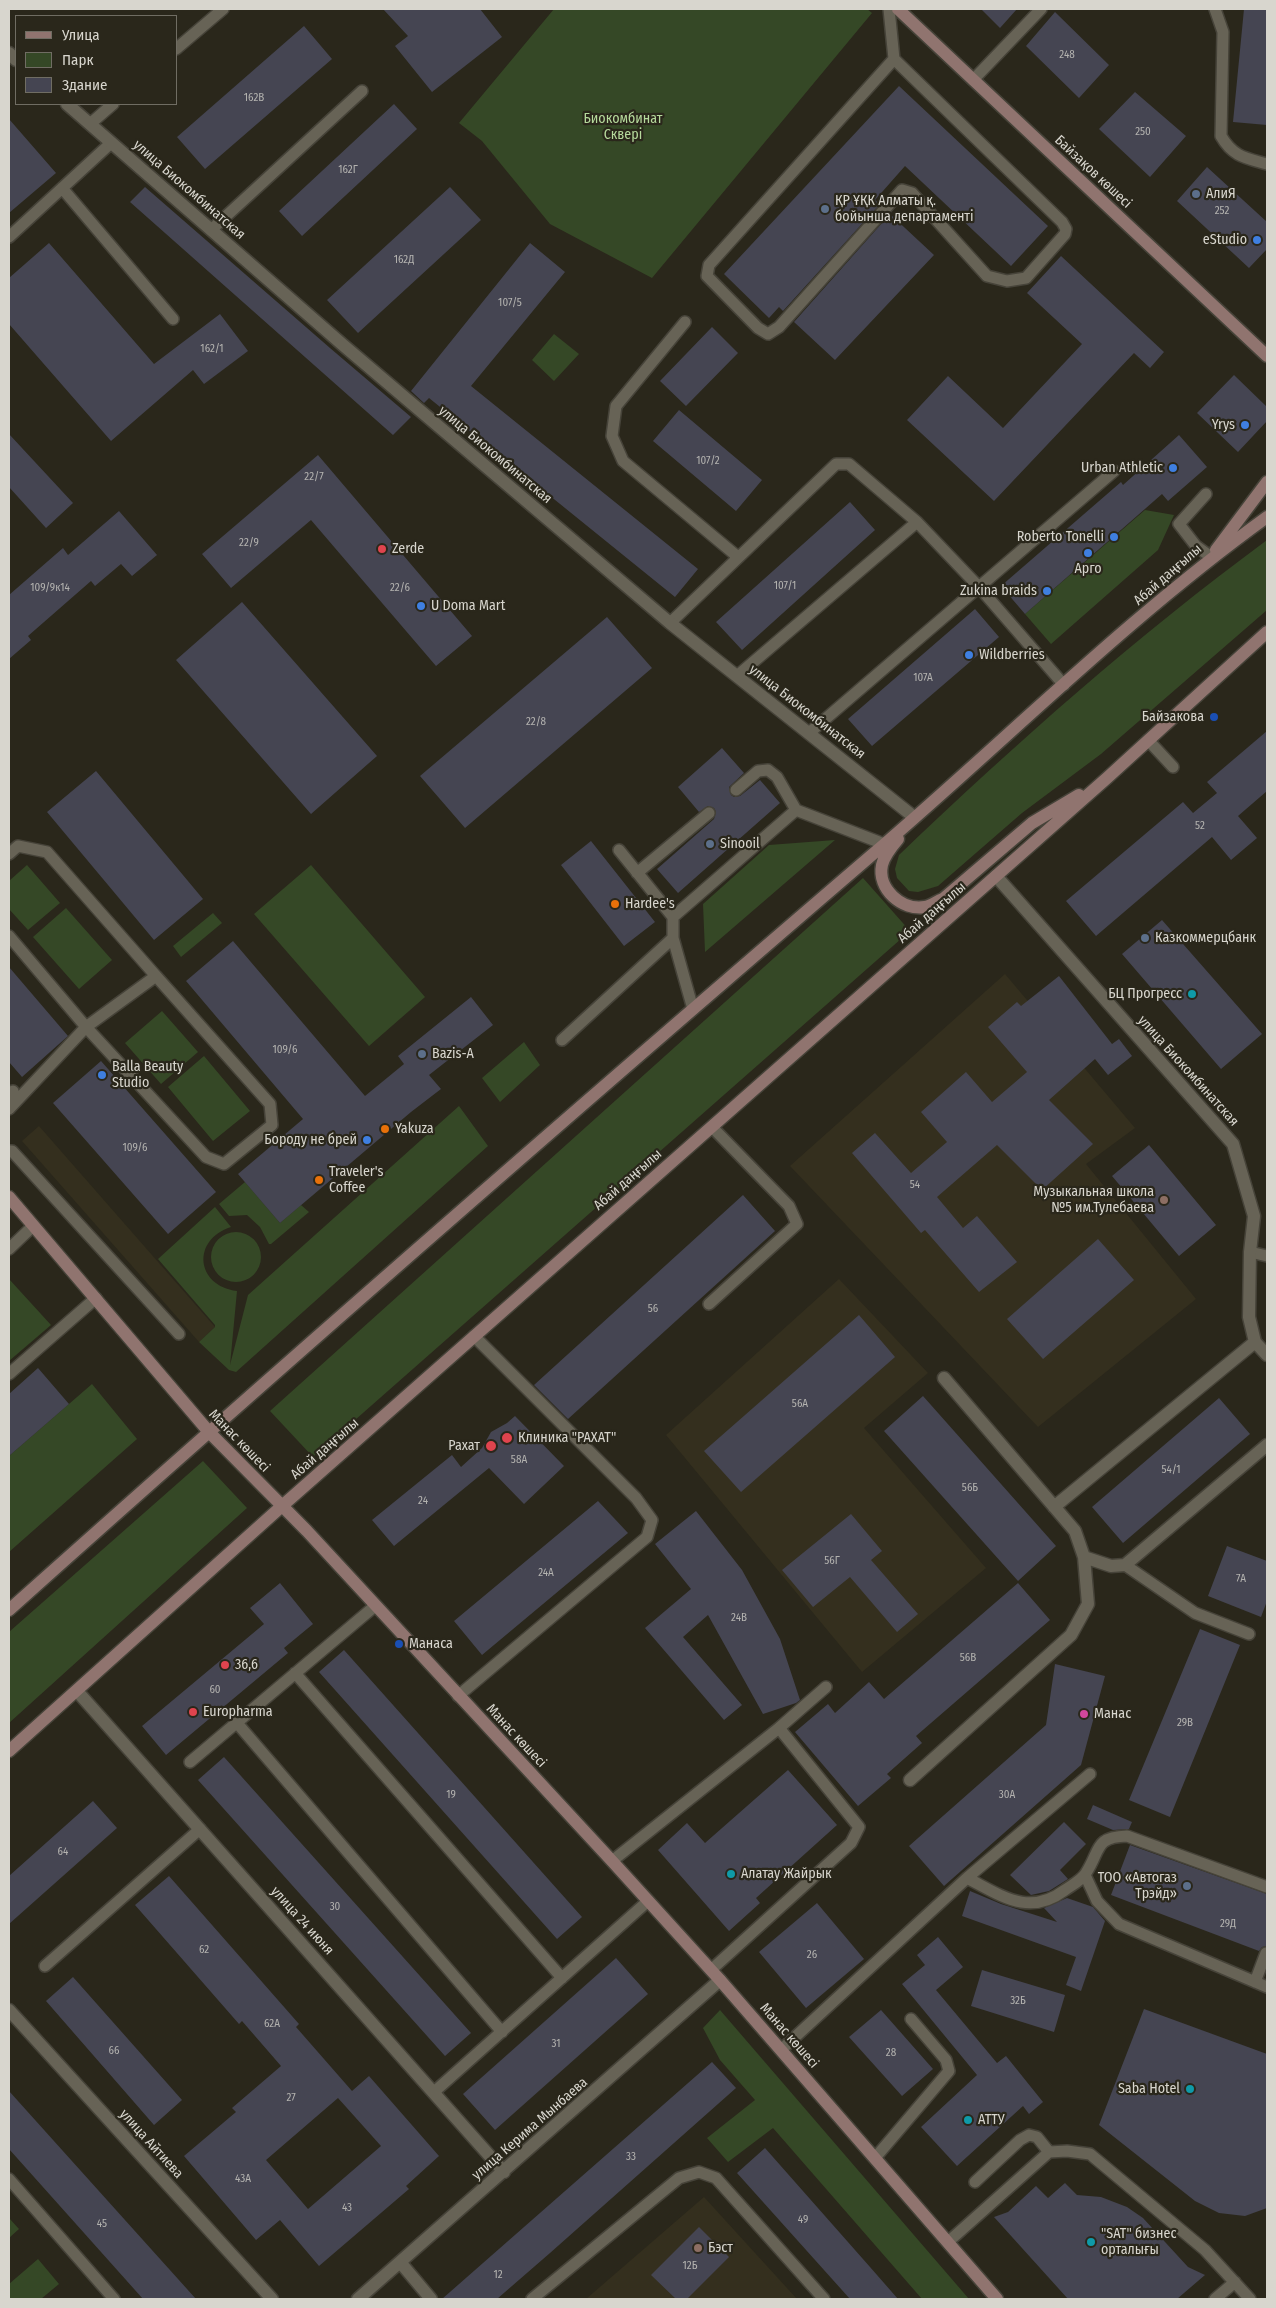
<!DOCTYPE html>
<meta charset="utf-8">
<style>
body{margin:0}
#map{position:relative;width:1276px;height:2308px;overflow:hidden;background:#2a271b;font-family:"Fira Sans Condensed",sans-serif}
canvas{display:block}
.frame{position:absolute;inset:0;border:10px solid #d8d6ce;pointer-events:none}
.legend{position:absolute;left:15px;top:15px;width:162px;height:90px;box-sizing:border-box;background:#2a271b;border:1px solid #706d63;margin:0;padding:6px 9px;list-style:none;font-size:15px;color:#d8d6ce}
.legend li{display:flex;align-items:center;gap:10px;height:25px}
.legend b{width:25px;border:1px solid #706d63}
</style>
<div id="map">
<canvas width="1276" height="2308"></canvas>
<div class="frame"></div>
<ul class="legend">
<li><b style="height:6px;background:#90746f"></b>Улица</li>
<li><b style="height:14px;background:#354826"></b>Парк</li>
<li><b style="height:14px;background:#454552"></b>Здание</li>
</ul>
</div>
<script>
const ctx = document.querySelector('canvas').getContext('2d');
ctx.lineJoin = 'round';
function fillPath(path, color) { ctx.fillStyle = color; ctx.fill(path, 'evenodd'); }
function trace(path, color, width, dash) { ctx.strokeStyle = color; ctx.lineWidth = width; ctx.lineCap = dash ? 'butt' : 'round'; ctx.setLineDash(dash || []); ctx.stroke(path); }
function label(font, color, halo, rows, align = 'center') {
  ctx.font = font + ' "Fira Sans Condensed",sans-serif'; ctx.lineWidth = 4.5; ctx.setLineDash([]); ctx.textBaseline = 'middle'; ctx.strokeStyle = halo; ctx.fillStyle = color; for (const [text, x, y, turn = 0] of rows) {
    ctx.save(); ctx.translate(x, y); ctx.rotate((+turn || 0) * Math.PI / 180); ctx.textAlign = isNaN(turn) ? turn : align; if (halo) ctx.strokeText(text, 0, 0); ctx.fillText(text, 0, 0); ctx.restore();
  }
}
fillPath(new Path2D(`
 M1005,974l130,154 -49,36 110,135 -158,128 -248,-261z
 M39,1126l176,201 -16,15 -177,-201z
 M839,1279l89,94 -64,55 122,140 -124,104 -196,-237z
 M704,2197l93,102h-211z`), '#342f1e');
fillPath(new Path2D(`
 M554,9h313l5,4 -220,265 -102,-54 -68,-83 -23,-18z
 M554,334l25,20 -25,27 -22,-21z
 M1145,510l29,5 -16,35 -107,94 -26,-30z
 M1267,540v70l-166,144 -79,59 -84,73 -20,6 -9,-1 -12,-13 -2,-9 4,-14c117,-112 238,-219 368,-315z
 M835,840l-130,112 -2,-48 66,-59z
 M27,865l33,38 -32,27 -19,-21v-28z
 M311,865l114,132 -56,49 -115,-132z
 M863,878l47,53 -597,526 -43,-46z
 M66,908l46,52 -33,29 -46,-52z
 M213,913l9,10 -41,34 -8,-11z
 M162,1011l36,41 -37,32 -36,-41z
 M524,1042l16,23 -40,37 -18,-24z
 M204,1056l46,55 -37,30 -45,-54z
 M459,1106l29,40 -252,226 -7,-2 -30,-28 16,-15v-2l-57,-66 57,-52 16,20c-40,13 -35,59 6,64l-7,74 18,-70z
 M245,1182l35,41 21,-18 8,7 -38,32h-2l-9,-17 -13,-12 -18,1 -10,-12z
 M211 1257a25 25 0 1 1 50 0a25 25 0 1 1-50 0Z
 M9,1279l42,46 -42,36z
 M92,1384l45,55 -128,113v-96z
 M203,1461l44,47 -238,215v-91z
 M720,2010l249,289h-47l-149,-171 -45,34 -21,-24 48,-38 -35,-40 -17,-32z
 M9,2218l10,11 -10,9z
 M38,2259l21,25 -18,15h-32v-15z`), '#354826');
fillPath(new Path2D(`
 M383,9h97l22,28 -70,55 -37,-46 13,-10z
 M981,9h36l-17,19z
 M1244,9h23v116l-34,-3z
 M1055,12l54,53 -30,33 -53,-52z
 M304,26l28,33 -127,110 -28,-32z
 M899,86l149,140 -37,40 -106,-100 -30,34 5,4 -97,107 -4,-4 -10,11 -45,-44z
 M1135,92l51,44 -36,41 -51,-48z
 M394,104l23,25 -115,107 -23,-25z
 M9,119l47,54 -47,40z
 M1207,167l60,55v27l-18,19 -72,-67z
 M145,187l185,161 81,69 -18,18 -263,-233z
 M450,187l31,33 -123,113 -31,-33z
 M890,214l44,41 -99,105 -41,-38z
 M49,243l105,121 66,-50 28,37 -44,33 -11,-14 -82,71 -102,-117v-46z
 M530,243l35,29 -94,114 227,183 -23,28 -246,-199 -5,5 -13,-12z
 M1061,256l103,96 -14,16 -16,-15 -140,148 -87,-81 41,-44 55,52 79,-84 -55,-51z
 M712,327l26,26 -52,53 -26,-25z
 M1234,375l33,32v14l-29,31 -41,-39z
 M679,410l83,70 -26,31 -83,-70z
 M9,434l64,69 -27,25 -37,-41z
 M1179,435l28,32 -39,34 -6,-7 -137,120 -24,-28 120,-104 2,3z
 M318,455l154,181 -36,30 -125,-146 -80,68 -29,-34z
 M850,502l25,28 -133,120 -26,-28z
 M119,511l38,44 -25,21 -11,-12 -26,22 -4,-5 -63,55 3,4 -22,19v-64l54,-47 5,7z
 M242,602l135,154 -66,58 -135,-154z
 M975,609l24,28 -127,109 -24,-27z
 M607,617l45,51 -187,160 -45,-52z
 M1267,731v60l-29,25 19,22 -26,22 -19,-23 -116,99 -30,-35 117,-99 10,11 24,-20 -10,-11z
 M722,748l22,25 -15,14 2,8 3,2 6,-1 20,-16 20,23 -102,90 -21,-24 57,-50 2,-7 -2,-4 -6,-2 -9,6 -21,-25z
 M96,771l107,128 -49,41 -107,-128z
 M591,841l64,81 -31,24 -63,-81z
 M1162,920l100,114 -41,35 -99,-115z
 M233,941l132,155 39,-32 -6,-8 73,-59 22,28 -64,50 12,14 -30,23 -131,111 -42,-49 65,-55 -117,-138z
 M9,967l59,69 -46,41 -13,-15z
 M1059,976l53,68 7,-5 13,17 -24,19 -13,-16 -46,41 44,44 -51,46 -45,-45 -60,52 26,31 14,-12 40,46 -38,30 -54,-62 -4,3 -69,-80 23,-20 36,40 36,-31 -26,-30 45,-40 26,30 35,-30 -39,-45 29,-25 4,4z
 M101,1061l115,131 -48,42 -115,-131z
 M1149,1145l67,80 -37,31 -67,-80z
 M743,1195l32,36 -207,188 -34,-34z
 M1098,1239l36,41 -91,79 -36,-40z
 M859,1315l36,42 -154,135 -37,-41z
 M38,1368l31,36 -60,52v-62z
 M923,1396l133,150 -38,35 -134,-150z
 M1219,1398l31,36 -127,109 -31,-36z
 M515,1416l49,50 -40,38 -35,-36 -95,78 -22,-26 80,-65 9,12 21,-19 9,-16 16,-9z
 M598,1501l30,32 -146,122 -28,-34z
 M696,1511l46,59 38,69 20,61 -4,3 -33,11 -55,-99 -25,22 59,68 -18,15 -79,-92 46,-39 -36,-45z
 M851,1514l31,37 -11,9 47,54 -21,18 -47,-55 -37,30 -31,-37z
 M1227,1546l40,15v40l-6,16 -53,-21z
 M280,1583l33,41 -29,24 4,5 -122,102 -24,-29 122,-102 -14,-16z
 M1018,1583l32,37 -134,116 6,7 -35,31 4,4 -33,28 -63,-74 33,-28 7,9 34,-31 15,17z
 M1200,1629l40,16 -70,172 -41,-17z
 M344,1650l238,267 -25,22 -238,-267z
 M1055,1664l50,12 -24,89 -137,121 -35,-40 137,-121z
 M224,1757l247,276 -26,23 -247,-276z
 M788,1770l49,55 -81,73 4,5 -31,28 -71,-81 29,-27 18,20z
 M93,1801l24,27 -108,96v-48z
 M1093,1805l39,17 -3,7 -16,1 -26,-11z
 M1064,1822l22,22 -26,26 8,9 -19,12 -18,4 -21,-20z
 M1130,1845l137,49v52l-5,1 -3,4 -148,-56z
 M169,1876l130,148 -3,3 56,64 17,-15 70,80 -33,30 3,3 -90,77 -39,-46 -24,20 -72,-84 52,-44 -4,-4 49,-42 -39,-45 -3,3 -104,-119zM338,2098l43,48 -73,63 -42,-49z
 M970,1891l31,13 56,18 -13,-14 23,-10 26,9 12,14 -24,70 -15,-6 10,-28 -114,-41z
 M817,1903l47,56 -58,49 -47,-56z
 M938,1937l25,30 -27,23 61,73 9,-7 37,46 -14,12 -6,-8 -66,60 -36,-39 56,-52 -75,-91 23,-19 -8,-10z
 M616,1958l32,36 -153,136 -32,-36z
 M982,1970l83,25 -11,37 -83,-26z
 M73,1977l109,123 -28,25 -108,-124z
 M1144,2009l123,45v154l-22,8 -26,-3 -24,-12 -96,-76z
 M881,2010l52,59 -31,27 -53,-59z
 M712,2062l24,26 -186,165 -53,46h-55z
 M9,2091l187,208h-53l-134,-150z
 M765,2148l105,119 28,32h-48l-113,-126z
 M1065,2183l12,12 24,2 26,10 16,11 45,49 17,8 -28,24h-109l-74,-82 14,-5 28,-26 12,12z
 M699,2227l30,30 -42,42h-11l-25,-24z`), '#454552');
const lane = new Path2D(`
 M889,9l5,50 168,163 4,7 -1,5 -39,44 -19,3 -20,-5 -75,-83 -10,-3 -123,137 -11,7 -10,-6 -51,-52 2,-11 185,-206
 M1215,9l8,23 -2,104c12,21 25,22 46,28
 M176,49l47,-40
 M973,80l68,-71
 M90,124l23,-20
 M62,188l111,131
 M211,230l151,-139
 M9,237l102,-94
 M685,322l-69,84 -4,30 11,25 115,96
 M1206,494l-27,30 17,22 15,11
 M670,623l166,-159h13l68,58 62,65 85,98
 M737,676l180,-154
 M809,733l305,-262
 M1148,740l25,27
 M736,790l22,-19 10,-1 9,7 19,33
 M619,850l54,67
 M9,854l9,-8 29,6 109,124 -70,51 -77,82
 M637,873l72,-60
 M9,936l77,91 120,130 18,7 48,-39 -2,-21 -114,-128
 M693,1009l-20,-71v-21l123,-107 88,34
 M562,1040l111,-102
 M9,1101l4,-10
 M9,1151h3l167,183
 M9,1249l24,-23
 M1250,1252l17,4
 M709,1304l88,-80 -8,-18 -77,-79
 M9,1374l87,-76
 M1125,1565l70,48 54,21
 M295,1673l267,305
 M458,1696l189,-159 5,-17 -16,-22 -162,-162
 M237,1723l265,309
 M190,1762l185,-156
 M612,1861l167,-133 47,-41
 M1085,1875l12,26 22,23 148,63
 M967,1878c35,18 62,39 98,12 7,-5 17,-10 21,-17 15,-23 8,-36 41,-37l140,51
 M45,1966l155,-137
 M711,1970l140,-127 8,-16 -80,-99
 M1255,1982l11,-29
 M781,2050l186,-172 123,-104
 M434,2092l214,-191
 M875,2158l74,-87 -3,-11 -35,-41
 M9,2179l105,120
 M975,2182l45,-42 9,-5 8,2 12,15
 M948,2242l101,-90 18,-1 23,3 115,96 45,49
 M532,2299l147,-121 20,-6 17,6 108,121
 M1215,2299l20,-17`);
const street = new Path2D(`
 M9,53l7,7
 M67,104l276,241 327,278 244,194
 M996,876l237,268 21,72 -4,36 -1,65 6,25 12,13
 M1054,1507l201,-165
 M1084,1557l27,9 14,-1 142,-120
 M77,1691l427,481
 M910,1780l161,-145 17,-31 -4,-47 -9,-26 -131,-153
 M9,2010l263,289
 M400,2262l31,37
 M358,2299l362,-319`);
const secondary = new Path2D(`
 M898,9l369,347
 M1216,550l51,-68
 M898,839c-6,7 -14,17 -16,26 -5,24 20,46 43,42 6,-1 12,-6 18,-8l89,-76 47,-28
 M9,1197l200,235 98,99 305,330 108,119 277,319
 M9,1610c285,-255 573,-506 864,-756 131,-112 254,-236 394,-337
 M9,1751l273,-245 825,-728 160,-146`);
trace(lane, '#464339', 14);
trace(street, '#464339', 15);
trace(secondary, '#464339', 15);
trace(lane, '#676356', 11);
trace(street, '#676356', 12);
trace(secondary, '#90746f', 12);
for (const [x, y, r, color] of [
 [1196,194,5,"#5c6f8a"],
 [825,209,5,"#5c6f8a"],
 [1257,240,5,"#3f7fe0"],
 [1245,425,5,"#3f7fe0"],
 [1173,468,5,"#3f7fe0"],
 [1114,537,5,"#3f7fe0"],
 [382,549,5,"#e0444e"],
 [1088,553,5,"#3f7fe0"],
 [1047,591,5,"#3f7fe0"],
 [421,606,5,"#3f7fe0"],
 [969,655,5,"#3f7fe0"],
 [1214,717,5,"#1a4fb4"],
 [710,844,5,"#5c6f8a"],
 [615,904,5,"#e8710a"],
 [1145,938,5,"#5c6f8a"],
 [1192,994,5,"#0f9aa8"],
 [422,1054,5,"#5c6f8a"],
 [102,1075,5,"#3f7fe0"],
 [385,1129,5,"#e8710a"],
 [367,1140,5,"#3f7fe0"],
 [319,1180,5,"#e8710a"],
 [1164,1200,5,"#8d6e63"],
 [507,1438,6,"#e0444e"],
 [491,1446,6,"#e0444e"],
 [399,1644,5,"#1a4fb4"],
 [225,1665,5,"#e0444e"],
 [193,1712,5,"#e0444e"],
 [1084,1714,5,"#d1479c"],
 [731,1874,5,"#0f9aa8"],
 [1187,1886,5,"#5c6f8a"],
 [1190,2089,5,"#0f9aa8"],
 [968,2120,5,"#0f9aa8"],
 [1091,2242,5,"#0f9aa8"],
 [698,2248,5,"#8d6e63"]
]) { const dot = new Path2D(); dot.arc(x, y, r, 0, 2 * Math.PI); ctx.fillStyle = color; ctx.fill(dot); trace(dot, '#2a271b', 2); }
label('11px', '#b3b2af', null, [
 ["248",1067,55],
 ["162В",254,98],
 ["250",1143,132],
 ["162Г",348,170],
 ["252",1222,211],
 ["162Д",404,260],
 ["107/5",510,303],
 ["162/1",212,349],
 ["107/2",708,461],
 ["22/7",314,477],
 ["22/9",249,543],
 ["107/1",785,586],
 ["109/9к14",50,588],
 ["22/6",400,588],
 ["107А",923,678],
 ["22/8",536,722],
 ["52",1200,826],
 ["109/6",285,1050],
 ["109/6",135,1148],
 ["54",915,1185],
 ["56",653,1309],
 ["56А",800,1404],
 ["58А",519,1460],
 ["54/1",1171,1470],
 ["56Б",970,1488],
 ["24",423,1501],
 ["56Г",832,1561],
 ["24А",546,1573],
 ["7А",1241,1579],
 ["24В",739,1618],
 ["56В",968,1658],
 ["60",215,1690],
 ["29В",1185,1723],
 ["19",451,1795],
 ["30А",1007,1795],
 ["64",63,1852],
 ["30",335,1907],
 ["29Д",1228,1924],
 ["62",204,1950],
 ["26",812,1955],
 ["32Б",1018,2001],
 ["62А",272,2024],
 ["31",556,2044],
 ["66",114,2051],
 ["28",891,2053],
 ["27",291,2098],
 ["33",631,2157],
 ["43А",243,2179],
 ["43",347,2208],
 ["49",803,2220],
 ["45",102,2224],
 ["12Б",690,2266],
 ["12",498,2275]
]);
label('14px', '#b6da9c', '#2a271b', [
 ["Биокомбинат",623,119],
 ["Сквері",623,135]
]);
label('14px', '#d8d6ce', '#2a271b', [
 ["Байзақов көшесі",1093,172,43],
 ["улица Биокомбинатская",189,190,41],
 ["улица Биокомбинатская",495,455,40],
 ["Абай даңғылы",1168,575,-41],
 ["улица Биокомбинатская",807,712,38],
 ["Абай даңғылы",932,913,-41],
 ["улица Биокомбинатская",1188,1071,48],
 ["Абай даңғылы",628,1180,-41],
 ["Манас көшесі",239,1441,46],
 ["Абай даңғылы",325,1449,-41],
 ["Манас көшесі",516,1736,47],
 ["улица 24 июня",302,1921,48],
 ["Манас көшесі",789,2036,49],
 ["улица Керима Мынбаева",530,2129,-41],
 ["улица Айтиева",151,2144,48]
]);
label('14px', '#d8d6ce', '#2a271b', [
 ["АлиЯ",1206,194],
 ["ҚР ҰҚК Алматы қ.",835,201],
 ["бойынша департаменті",835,217],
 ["eStudio",1247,240,"right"],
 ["Yrys",1235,425,"right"],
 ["Urban Athletic",1163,468,"right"],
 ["Roberto Tonelli",1104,537,"right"],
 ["Zerde",392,549],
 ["Арго",1088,569,"center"],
 ["Zukina braids",1037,591,"right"],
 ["U Doma Mart",431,606],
 ["Wildberries",979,655],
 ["Байзакова",1204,717,"right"],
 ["Sinooil",720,844],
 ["Hardee's",625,904],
 ["Казкоммерцбанк",1155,938],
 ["БЦ Прогресс",1182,994,"right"],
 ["Bazis-A",432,1054],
 ["Balla Beauty",112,1067],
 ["Studio",112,1083],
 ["Yakuza",395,1129],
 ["Бороду не брей",357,1140,"right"],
 ["Traveler's",329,1172],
 ["Coffee",329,1188],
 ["Музыкальная школа",1154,1192,"right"],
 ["№5 им.Тулебаева",1154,1208,"right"],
 ["Клиника \"РАХАТ\"",518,1438],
 ["Рахат",480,1446,"right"],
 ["Манаса",409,1644],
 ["36,6",235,1665],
 ["Europharma",203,1712],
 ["Манас",1094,1714],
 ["Алатау Жайрык",741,1874],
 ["ТОО «Автогаз",1177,1878,"right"],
 ["Трэйд»",1177,1894,"right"],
 ["Saba Hotel",1180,2089,"right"],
 ["АТТУ",978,2120],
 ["\"SAT\" бизнес",1101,2234],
 ["орталығы",1101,2250],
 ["Бэст",708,2248]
], 'left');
</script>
